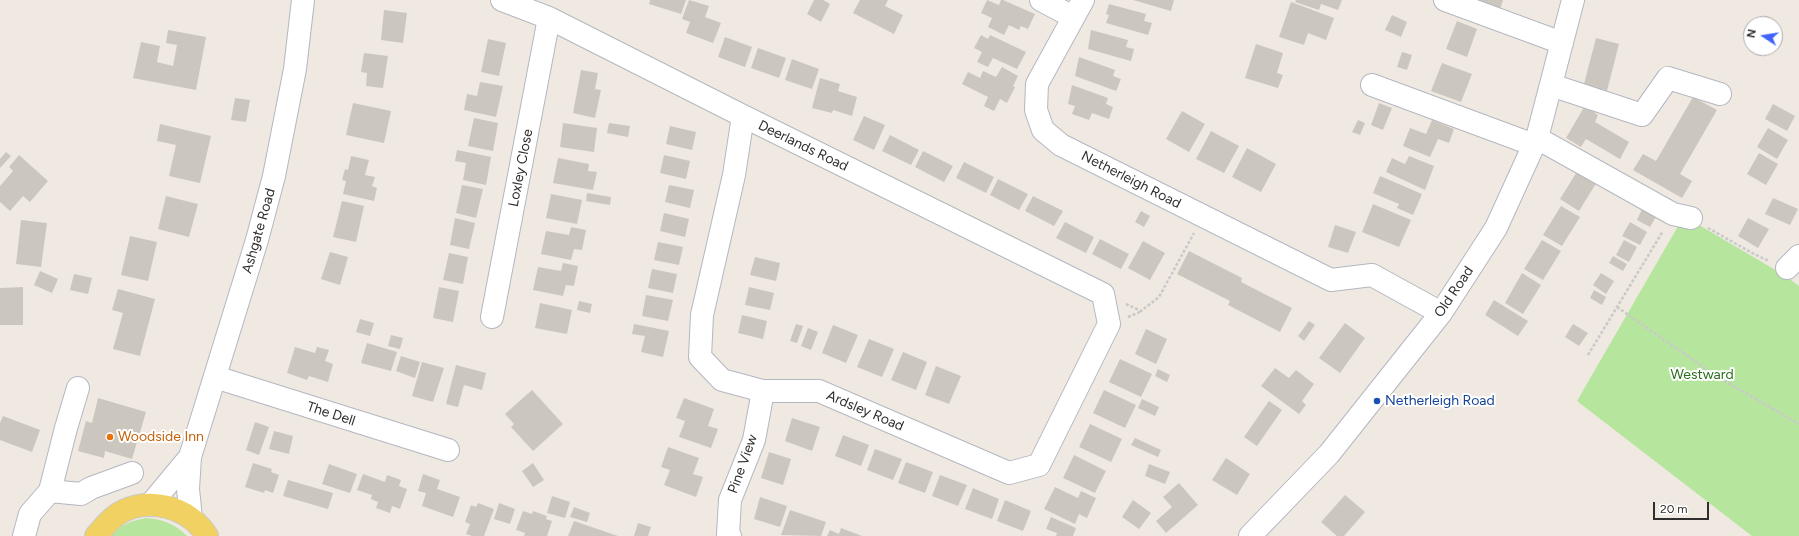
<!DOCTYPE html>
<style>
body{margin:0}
#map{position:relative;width:1799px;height:536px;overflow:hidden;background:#efe9e1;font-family:Figtree,sans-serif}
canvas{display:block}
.north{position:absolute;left:1743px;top:16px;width:40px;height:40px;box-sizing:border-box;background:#fff;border:1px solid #ababab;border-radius:50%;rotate:282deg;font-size:11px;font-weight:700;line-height:16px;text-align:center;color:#2e2e2e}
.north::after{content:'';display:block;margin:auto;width:14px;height:18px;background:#4264fb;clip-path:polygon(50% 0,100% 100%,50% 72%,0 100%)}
.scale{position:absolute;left:1653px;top:502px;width:56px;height:18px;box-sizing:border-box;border:2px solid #2e2e2e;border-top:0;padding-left:5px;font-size:12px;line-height:14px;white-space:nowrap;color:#2e2e2e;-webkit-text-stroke:3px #fff;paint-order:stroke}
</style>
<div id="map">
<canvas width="1799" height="536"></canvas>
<div class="north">N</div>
<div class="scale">20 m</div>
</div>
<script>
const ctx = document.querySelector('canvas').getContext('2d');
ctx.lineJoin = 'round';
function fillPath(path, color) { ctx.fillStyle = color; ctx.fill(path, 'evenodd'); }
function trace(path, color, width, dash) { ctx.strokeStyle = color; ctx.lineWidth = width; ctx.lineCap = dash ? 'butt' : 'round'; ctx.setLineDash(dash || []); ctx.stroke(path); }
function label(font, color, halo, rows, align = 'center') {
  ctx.font = font + ' Figtree,sans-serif'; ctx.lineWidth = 4; ctx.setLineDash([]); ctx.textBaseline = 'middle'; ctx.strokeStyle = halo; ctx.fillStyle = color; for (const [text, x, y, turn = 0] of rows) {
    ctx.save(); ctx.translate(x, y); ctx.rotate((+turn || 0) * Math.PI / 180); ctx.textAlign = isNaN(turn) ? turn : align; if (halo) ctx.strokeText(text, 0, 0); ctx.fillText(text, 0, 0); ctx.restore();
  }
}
fillPath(new Path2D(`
 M1681,221l18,4 85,50 15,11v250h-47l-175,-135z
 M145,518c18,1 30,6 42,18h-77c9,-11 22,-15 35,-18z`), '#b6e59e');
fillPath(new Path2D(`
 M650,0h36l-5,14 -32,-10z
 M689,0l20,6 -4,11 16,6 -8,20 -27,-10 4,-11 -8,-3z
 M814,0h9l7,4 -9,18 -14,-8z
 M860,0h28l-3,6 18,9 -9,19 -41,-21z
 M987,0l12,5 2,-5h2l32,14 -7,15 -7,-3 -2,4 -10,-5 -5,10 -16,-8 4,-9 -11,-5z
 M1133,0h41l-3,11z
 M1296,0h46l-4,10 -17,-6 -2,6 -24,-8z
 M1478,0h25l-5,15 -23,-8z
 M1291,2l43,16 -8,22 -18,-7 -4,12 -25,-8z
 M1109,4l37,10 -2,7 8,2 -4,12 -42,-12 3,-8 -3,-1z
 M384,10l23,3 -4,30 -22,-3z
 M1392,15l15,7 -6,15 -16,-7z
 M1457,21l20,8 -10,28 -21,-8z
 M168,30l38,7 -10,53 -63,-12 8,-36 19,4 -3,16 16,4 4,-21 -11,-2z
 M1091,30l37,10 -2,7 8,2 -3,12 -43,-12z
 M981,35l7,4 2,-4 36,17 -9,17 -24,-11 -5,9 -11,-5 5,-10 -8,-4z
 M725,37l27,10 -7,20 -27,-10z
 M1596,38l23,6 -12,47 -5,-2 -7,24 3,2 -3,7 34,20 -9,17 -34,-20 -5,8 -15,-9 17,-29 6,-23 -5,-2z
 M488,39l18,4 -7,33 -18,-4z
 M1256,44l27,9 -6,20 6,2 -5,13 -33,-10z
 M758,48l28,10 -7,20 -28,-10z
 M1402,52l10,3 -5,15 -10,-3z
 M364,53l24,3 -5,32 -17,-2 1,-13 -6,-1z
 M1079,57l36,13 -2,6 8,3 -5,12 -41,-15z
 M792,59l27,10 -7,20 -27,-9z
 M1442,63l30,11 -11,28 -30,-11z
 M1002,67l16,9 -5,10 2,1 -8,16 -7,-4 -6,12 -10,-5 4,-9 -26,-13 6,-12 12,6 3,-7 13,6z
 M581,70l17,3 -3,16 6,1 -6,28 -22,-5z
 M820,78l20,6 -2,7 19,6 -5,19 -19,-6 -1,3 -20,-5z
 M480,82l23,4 -7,31 -32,-7 3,-16 10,2z
 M1072,85l36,13 -2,6 7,3 -4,12 -17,-6 -3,7 -17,-6 3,-8 -7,-2z
 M1693,97l24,13 -37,64 12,7 -10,17 -49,-28 10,-16 13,7z
 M235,98l15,2 -4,22 -15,-2z
 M353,103l38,8 -7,32 -38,-8z
 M1379,103l13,5 -9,22 -12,-5z
 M1773,104l22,12 -8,15 -22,-12z
 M1182,111l23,13 -16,28 -23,-13z
 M864,116l21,9 -11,25 -21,-10z
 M474,118l24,5 -5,28 -25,-5z
 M1358,120l7,3 -5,12 -8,-3z
 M1432,120l22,9 -5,14 -11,-4 -8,18 -27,-11 7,-18 16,6z
 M563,123l34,5 -3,24 -34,-5z
 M609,123l21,3 -2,11 -21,-4z
 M160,124l51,12 -11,47 -31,-7 7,-31 -19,-4z
 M670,126l26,6 -4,18 -26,-6z
 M1768,128l20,12 -11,19 -20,-12z
 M1211,131l28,15 -15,27 -28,-14z
 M890,135l29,15 -8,15 -29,-14z
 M1247,148l29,16 -15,28 -29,-15z
 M457,150l34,7 -5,28 -23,-5 3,-17 -11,-2z
 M923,151l30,15 -9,16 -29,-15z
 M6,152l5,4 -11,12v-9z
 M1759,153l19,11 -12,21 -19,-11z
 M19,155l29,26 -18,21 -7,-6 -13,15 -10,-9v-16l13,-15 -4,-4z
 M664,155l26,6 -4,18 -26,-6z
 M351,156l18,4 -4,15 10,2 -3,9 5,2 -3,13 -31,-7 3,-13 -4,-1 3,-11 3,1z
 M1409,156l25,10 -9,24 -39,-18 6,-14 13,6z
 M558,158l31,6 -1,7 9,1 -4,18 -40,-7z
 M964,162l30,15 -8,16 -30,-15z
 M1578,170l19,12 -18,29 -19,-12z
 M1380,176l42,18 -9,21 -16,-7 2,-4 -26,-11z
 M998,179l30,15 -9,16 -29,-15z
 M462,185l21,4 -7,29 -20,-5z
 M669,185l25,5 -4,18 -25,-6z
 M587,193l24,4 -1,8 -24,-4z
 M551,194l31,6 -5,24 -31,-6z
 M166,196l32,8 -9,33 -31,-8z
 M1033,196l30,15 -9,15 -29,-15z
 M1773,198l25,11 -8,16 -25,-11z
 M342,201l22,5 -8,36 -23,-5z
 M1373,204l38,16 -12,27 -37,-15z
 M1561,206l19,11 -18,29 -19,-11z
 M1642,209l14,8 -6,10 -13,-7z
 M1141,211l9,5 -6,11 -9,-5z
 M664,213l25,6 -4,18 -25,-6z
 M455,218l20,5 -6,26 -19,-4z
 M1748,218l21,11 -11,19 -20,-12z
 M21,220l26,3 -6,44 -25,-3z
 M1065,222l29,15 -8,16 -30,-15z
 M1630,222l17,10 -7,13 -18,-9z
 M1335,225l21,7 -8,21 -20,-6z
 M571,227l15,3 -4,20 -8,-1 -3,11 -30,-6 5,-23 23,4z
 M130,236l27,6 -9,39 -27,-6z
 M1100,239l29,15 -8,15 -29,-15z
 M1542,240l19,11 -18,29 -19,-11z
 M1624,240l13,7 -8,15 -13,-7z
 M1143,241l22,12 -15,27 -22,-12z
 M658,242l25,5 -4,18 -25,-5z
 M1189,251l53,27 -1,4 51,26 -12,24 -52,-27 2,-4 -53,-27z
 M330,252l18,5 -8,28 -19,-6z
 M449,253l19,4 -5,27 -20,-4z
 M1613,256l14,8 -4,7 -14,-8z
 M755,257l25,6 -4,18 -26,-6z
 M563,263l15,3 -4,20 -8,-1 -3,11 -30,-6 5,-23 23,4z
 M652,269l25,5 -4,19 -25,-5z
 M40,271l18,8 -6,14 -18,-8z
 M1522,273l19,12 -18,29 -18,-11z
 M1601,273l13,8 -8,13 -13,-9z
 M74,274l18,4 -4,16 -18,-4z
 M23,287v38h-23v-37z
 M439,287l20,4 -6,31 -20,-4z
 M749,287l25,6 -4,17 -25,-5z
 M118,289l37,10 -15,57 -27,-7 10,-36 -11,-3z
 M1594,290l12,7 -4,8 -12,-7z
 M646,295l27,5 -5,21 -26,-5z
 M1494,300l34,21 -10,15 -33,-21z
 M579,301l13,3 -2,9 -13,-3z
 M540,303l32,7 -5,24 -32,-6z
 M742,315l25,6 -4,18 -25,-6z
 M360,319l14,4 -4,13 -14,-4z
 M1309,321l6,4 -11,16 -6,-5z
 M1345,323l20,15 -25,35 -21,-15z
 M634,324l35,7 -6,26 -22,-5 4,-16 -13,-2z
 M796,324l7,2 -6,17 -7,-2z
 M1573,324l15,9 -9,13 -14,-9z
 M833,325l25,10 -12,28 -24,-10z
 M808,328l10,4 -7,18 -10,-4z
 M1146,329l21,10 -11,25 -21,-10z
 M391,335l12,3 -3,11 -12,-3z
 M869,339l25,10 -12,28 -25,-10z
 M367,343l30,9 -6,19 -30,-8z
 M295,347l20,6 2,-6 12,3 -4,11 8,3 -5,18 -19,-6 -2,4 -20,-7z
 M903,352l24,10 -11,28 -25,-10z
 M401,356l19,6 -5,16 -19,-7z
 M1120,359l32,15 -11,23 -32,-15z
 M422,362l22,6 -11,34 -21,-6z
 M456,365l30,8 -4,17 -18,-5 -6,22 -12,-3z
 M936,366l25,10 -12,28 -24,-9z
 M1275,368l14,10 7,-8 18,14 -12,17 4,4 -7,9 -38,-28z
 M1158,369l12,6 -3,7 -12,-6z
 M532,390l31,34 -30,27 -22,-24 3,-3 -9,-10z
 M1104,390l32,15 -11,23 -32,-15z
 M98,398l48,14 -14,47 -27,-8 -1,7 -26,-7 8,-30 6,2z
 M684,398l30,11 -6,17 10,3 -7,19 -32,-11 6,-16 -9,-3z
 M1142,399l17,8 -4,9 -17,-8z
 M1269,401l13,9 -25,36 -13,-9z
 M3,416l37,14 -8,22 -32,-12v-17z
 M792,418l28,9 -8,24 -27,-10z
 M255,422l14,5 -10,28 -13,-5z
 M1090,424l32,15 -11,23 -32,-15z
 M274,431l19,5 -4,18 -20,-5z
 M843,435l26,10 -8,21 -26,-10z
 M1135,438l26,12 -3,7 -27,-12z
 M668,447l31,11 -6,16 10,3 -7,20 -32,-12 6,-15 -9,-3z
 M875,449l27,10 -9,21 -26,-10z
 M769,452l22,7 -8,26 -22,-7z
 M1074,455l32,16 -11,22 -32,-15z
 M1226,458l24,16 -13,21 -25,-15z
 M906,462l27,10 -8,21 -27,-10z
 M253,463l19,6 -1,3 8,3 -6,18 -8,-3 -1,3 -19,-6z
 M533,463l11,17 -11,7 -11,-16z
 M329,464l28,10 -7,19 -28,-9z
 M1149,464l21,8 -5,12 -20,-8z
 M363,474l22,8 2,-7 14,5 -2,6 8,3 -7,20 -8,-3 -2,7 -14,-5 2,-6 -7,-3 1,-4 -15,-5z
 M423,474l17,6 -3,9 23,8 -7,20 -31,-11 4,-13 -8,-2z
 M940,475l27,10 -9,21 -26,-10z
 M288,480l45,13 -5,16 -45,-13z
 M1179,483l19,22 -32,28 -10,-12 16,-14 -9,-10z
 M1055,487l23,11 3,-7 15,7 -9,20 -8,-4 -4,10 -31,-15z
 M973,488l26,11 -7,20 -27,-10z
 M1345,495l20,17 -21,24h-7l-16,-14z
 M552,496l18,6 -5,16 -18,-5z
 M760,497l27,9 -7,21 -26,-8z
 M1005,500l26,11 -8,20 -26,-10z
 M1133,500l18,13 -12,16 -17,-12z
 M478,503l16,6 -10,27h-12l-6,-2 4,-10 -5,-2 6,-17 5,2z
 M499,503l16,6 -5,15 -16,-5z
 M574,507l16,6 -3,9 -17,-5z
 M790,510l36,12 -5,14 -40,-1z
 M523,511l9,3 1,-3 14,5 -1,3 6,2 -5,15h-23l1,-3 -9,-3z
 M1051,517l25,11 -3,8h-17l1,-3 -11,-4z
 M574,521l44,15h-50z
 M638,523l13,4 -3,9h-14z
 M841,528l21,8h-35l3,-6 9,4z`), '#cbc7bf');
const minor = new Path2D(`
 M502,0l47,18 194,98 360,178 6,30 -70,141 -30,8 -190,-82h-56l-41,-11 -22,-23 2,-42 32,-140 9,-59
 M1041,0l32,17
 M1083,0l-46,84 -1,26 7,20 18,15 270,135 41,-5 69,38
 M1445,0l117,43
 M1372,85l162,60
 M1551,85l91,30 26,-37 52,16
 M1537,138l136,76 18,4
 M1787,268l12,-12
 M492,317l57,-299
 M215,377l233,73
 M78,388l-12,40 -16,63 31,3 10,-6 41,-15
 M150,505l40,-48
 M191,518l-3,-29 2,-32 67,-217 17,-64 21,-107 8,-69
 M24,536l6,-22 20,-23
 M730,536l-2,-2 2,-34 24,-60 9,-49
 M1250,536l79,-82 112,-141 55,-85 41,-90 36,-138`);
const major = new Path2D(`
 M96,536c7,-8 13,-16 22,-22 29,-19 72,-7 89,22`);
trace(minor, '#b4b7c1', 24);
trace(major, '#c9c9c9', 24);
trace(new Path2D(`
 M1708,228l46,26 15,7
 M1126,304l15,7 18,-14 35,-64
 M1617,307l99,69 83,48
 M1128,317l12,-5
 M1588,355l75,-124`), '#c9c9c9', 2.5, [3, 2]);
trace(minor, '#fff', 22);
trace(major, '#f2d163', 22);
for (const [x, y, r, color] of [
 [1377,401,4,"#1a4fb4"],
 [110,437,4,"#e8710a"]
]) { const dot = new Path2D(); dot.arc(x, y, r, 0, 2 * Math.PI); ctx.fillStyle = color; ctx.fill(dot); trace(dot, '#fff', 1.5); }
label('14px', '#2e2e2e', '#fff', [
 ["Deerlands Road",803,146,26],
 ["Loxley Close",521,168,-79],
 ["Netherleigh Road",1131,180,27],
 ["Ashgate Road",259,231,-74],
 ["Old Road",1454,292,-56],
 ["Ardsley Road",865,411,23],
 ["The Dell",331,414,18],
 ["Pine View",743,464,-70]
]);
label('14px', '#2c6e1b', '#fff', [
 ["Westward",1702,375]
]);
label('14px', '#164399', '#fff', [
 ["Netherleigh Road",1385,401]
], 'left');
label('14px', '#c56008', '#fff', [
 ["Woodside Inn",118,437]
], 'left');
</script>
